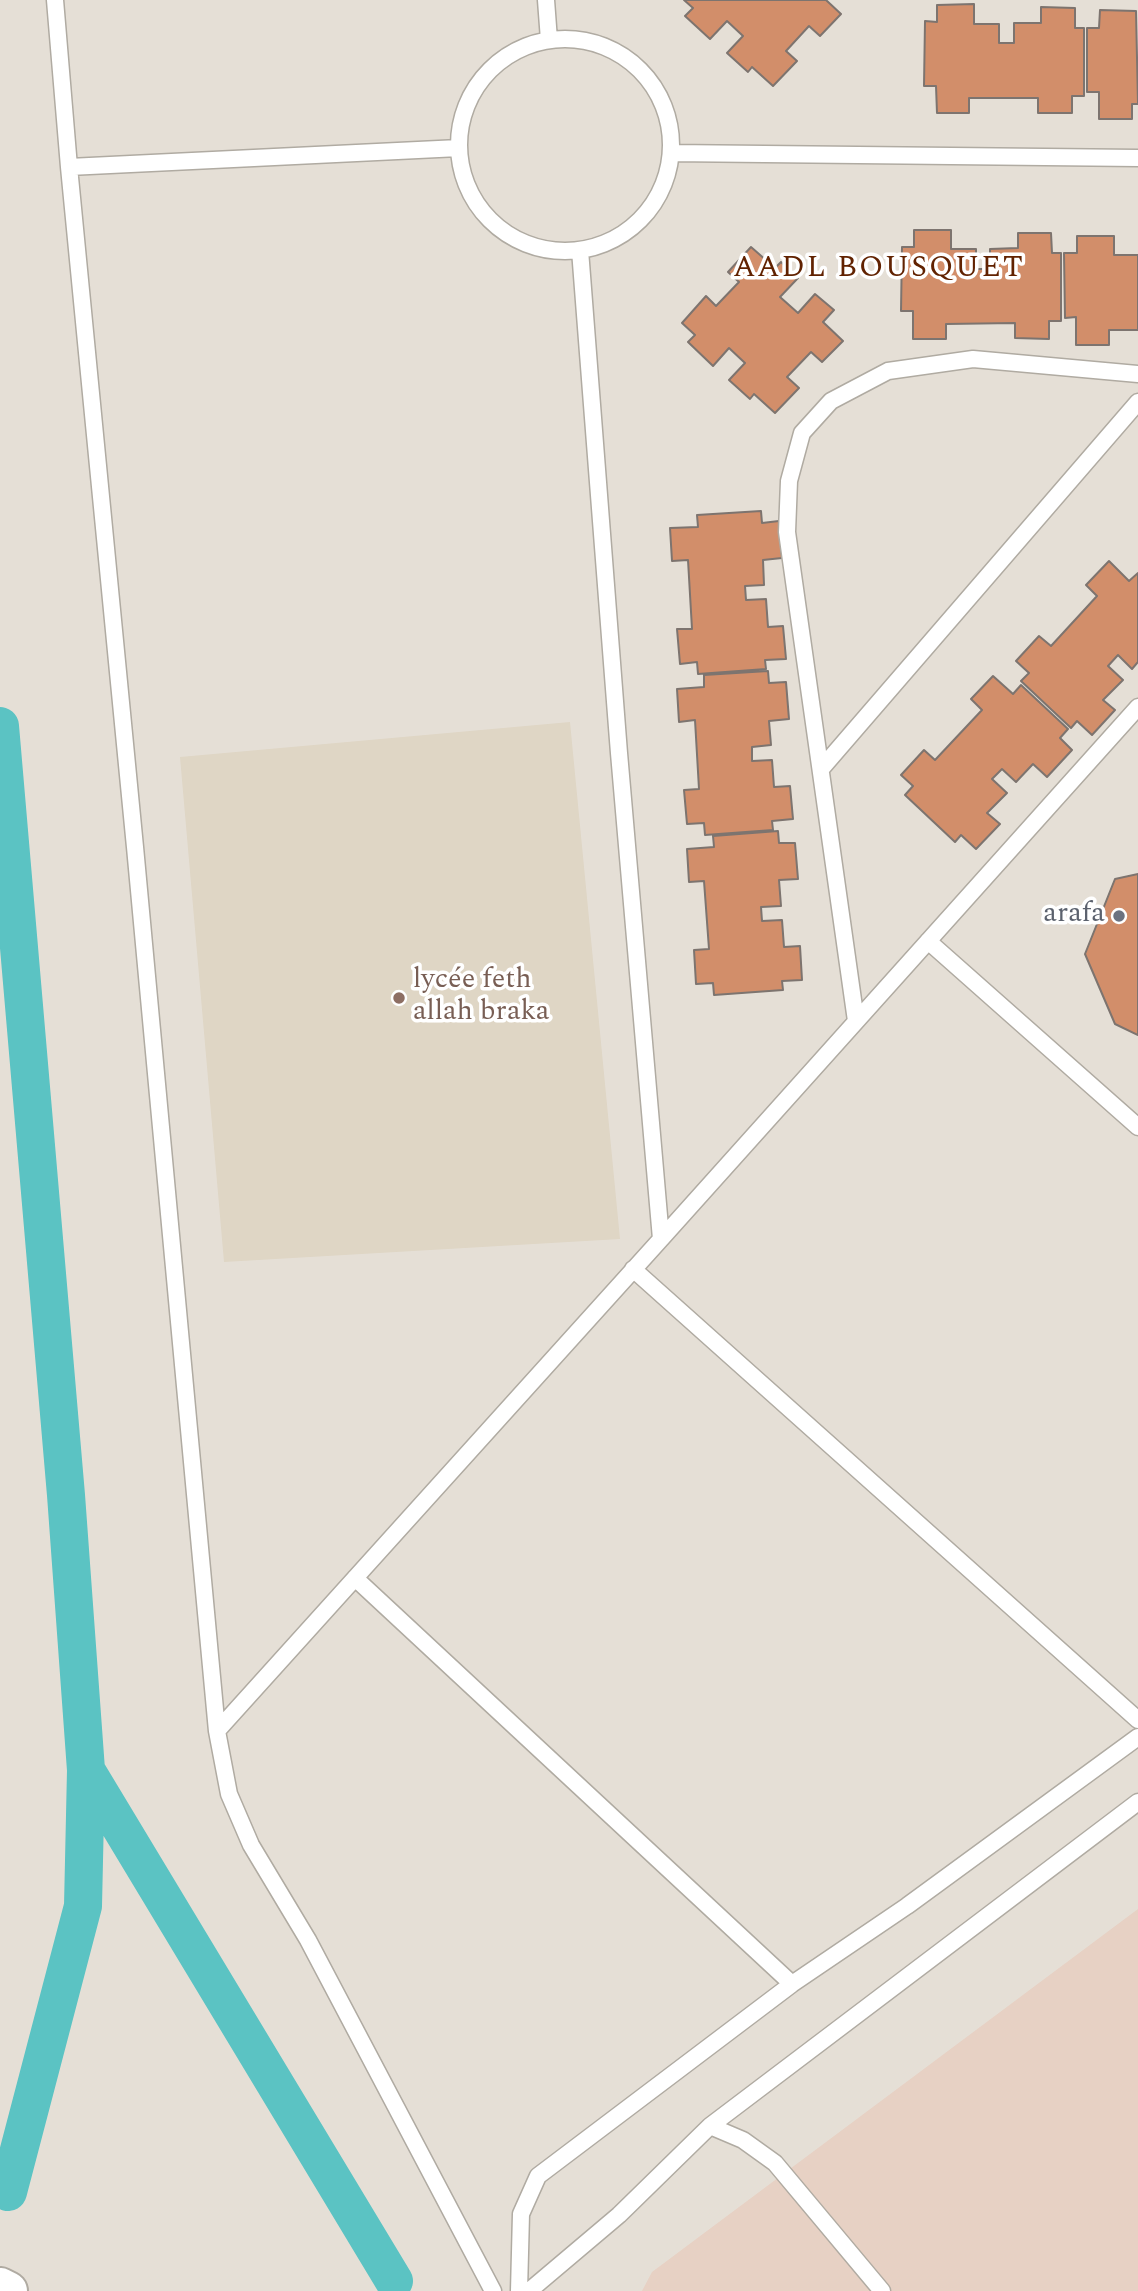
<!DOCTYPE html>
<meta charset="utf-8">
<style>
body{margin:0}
canvas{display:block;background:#e5dfd6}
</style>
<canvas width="1138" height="2291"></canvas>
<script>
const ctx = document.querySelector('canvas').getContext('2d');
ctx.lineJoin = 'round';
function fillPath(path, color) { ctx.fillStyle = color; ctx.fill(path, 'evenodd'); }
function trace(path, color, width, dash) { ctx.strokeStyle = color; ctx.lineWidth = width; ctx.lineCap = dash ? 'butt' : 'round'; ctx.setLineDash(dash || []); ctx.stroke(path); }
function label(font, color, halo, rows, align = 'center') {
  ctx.font = font + ' Spectral,serif'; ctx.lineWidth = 7; ctx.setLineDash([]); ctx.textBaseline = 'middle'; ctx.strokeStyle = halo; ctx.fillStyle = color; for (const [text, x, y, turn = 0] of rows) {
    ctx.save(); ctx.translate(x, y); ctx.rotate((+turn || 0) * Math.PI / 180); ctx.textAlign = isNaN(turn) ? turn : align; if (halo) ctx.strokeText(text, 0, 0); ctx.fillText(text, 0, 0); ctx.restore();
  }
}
fillPath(new Path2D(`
 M570,722l50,517 -396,23 -44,-505z`), '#dfd6c5');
fillPath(new Path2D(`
 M1138,1909v382h-496l10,-19z`), '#e7d1c4');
trace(new Path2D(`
 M0,726l66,769 20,275 -3,136 -75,286
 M86,1770l308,511`), '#5bc3c3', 38);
const building = new Path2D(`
 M684,0h142l15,14 -21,22 -11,-10 -23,25 11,10 -24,25 -21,-19 -4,5 -21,-19 16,-17 -16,-15 -17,18 -25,-23 8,-8z
 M974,4v20h25v19h15v-20h27v-16l34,1v20h9v68h-12v17h-34v-15h-69v15h-32l-1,-27h-12l1,-65 12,1v-17z
 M1100,10l36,1 2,93h-6v15h-33v-27h-12v-64h12z
 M914,230h37v19h25v20h14v-20l28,-1v-15h33l1,20h9v68h-12v18l-34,-1v-15l-69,1v15h-33v-28h-12l1,-64h12z
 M1077,236h37v19h24v75h-29v15h-33v-28l-11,1 -1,-65h13z
 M751,247l24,21 6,-6 17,16 -18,19 18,16 17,-19 19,16 -11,12 20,19 -21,21 -11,-10 -24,25 12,11 -24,25 -21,-19 -4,5 -21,-19 16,-17 -16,-15 -16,18 -25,-24 7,-7 -13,-12 24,-27 10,10 23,-24 -11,-10z
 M761,511l1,12 17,-2 3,37 -19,2 1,25 -19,1 1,14 20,-1 2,28 15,-1 3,33 -21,1 1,9 -68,5 -1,-12 -17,2 -3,-35h15l-4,-69 -16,1 -2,-33 28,-1 -1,-12z
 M1109,561l20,20 9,-8v89l-6,7 -14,-14 -10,11 15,14 -20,20 12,10 -23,25 -15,-14 -6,7 -50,-47 8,-8 -13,-12 23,-25 12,10 46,-50 -11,-11z
 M768,671l1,12 17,-1 3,37 -20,2 2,24 -19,2v14l20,-1 2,27 16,-1 3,33 -21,2 1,9 -68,5 -1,-12 -17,1 -3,-34 15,-1 -4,-69 -16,2 -2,-33 27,-2v-12z
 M993,676l20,18 8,-9 47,44 -8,9 12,12 -25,27 -14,-13 -17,18 -14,-13 -10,10 15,14 -20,20 13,11 -24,25 -15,-14 -6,7 -50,-47 8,-9 -12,-11 23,-25 11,10 47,-50 -11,-11z
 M778,831l1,12h16l3,36 -19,1 2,26 -20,1 1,14 20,-1 2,27 16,-1 2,34 -20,1 1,9 -69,5 -1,-12 -17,1 -2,-34 15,-1 -5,-68 -15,1 -2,-33 27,-2 -1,-11z
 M1138,874v161l-23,-11 -30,-70 30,-75z`);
fillPath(building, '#d28e6a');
trace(building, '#7d746f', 2);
const service = new Path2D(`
 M55,0l14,167 66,680 82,884 12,63 22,51 57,95 185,351
 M546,0l3,40
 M459 145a106 106 0 1 1 212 0a106 106 0 1 1-212 0Z
 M671,153l467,5
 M69,167l390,-19
 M821,769l317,-367
 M928,941l210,186
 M856,1021l-69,-489 2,-51 13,-48 29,-32 57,-30 85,-12 165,15
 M661,1239l477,-532
 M633,1269l505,451
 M355,1578l437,406
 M217,1731l444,-492 -42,-486 -39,-503
 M710,2126l33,14 32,23 107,128
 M519,2291l2,-77 17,-38 254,-192 115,-78 231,-169
 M529,2291l90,-76 91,-89 428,-324`);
const trunk = new Path2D(`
 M0,2287l8,4`);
trace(service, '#b0aba2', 19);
trace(trunk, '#b0aba2', 42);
trace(service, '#fff', 16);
trace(trunk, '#fff', 38);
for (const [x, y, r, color] of [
 [1119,916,7,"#6b7280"],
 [399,998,7,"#8d6e63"]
]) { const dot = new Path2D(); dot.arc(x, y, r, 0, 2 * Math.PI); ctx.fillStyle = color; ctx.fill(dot); trace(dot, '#fff', 2.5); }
label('28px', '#5b616d', '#fff', [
 ["arafa",1105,916]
], 'right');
label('28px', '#785e54', '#fff', [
 ["lycée feth",413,982],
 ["allah braka",413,1014]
], 'left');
ctx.letterSpacing = '2px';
label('30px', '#612201', '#fff', [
 ["AADL BOUSQUET",879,270]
]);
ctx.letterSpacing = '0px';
</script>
